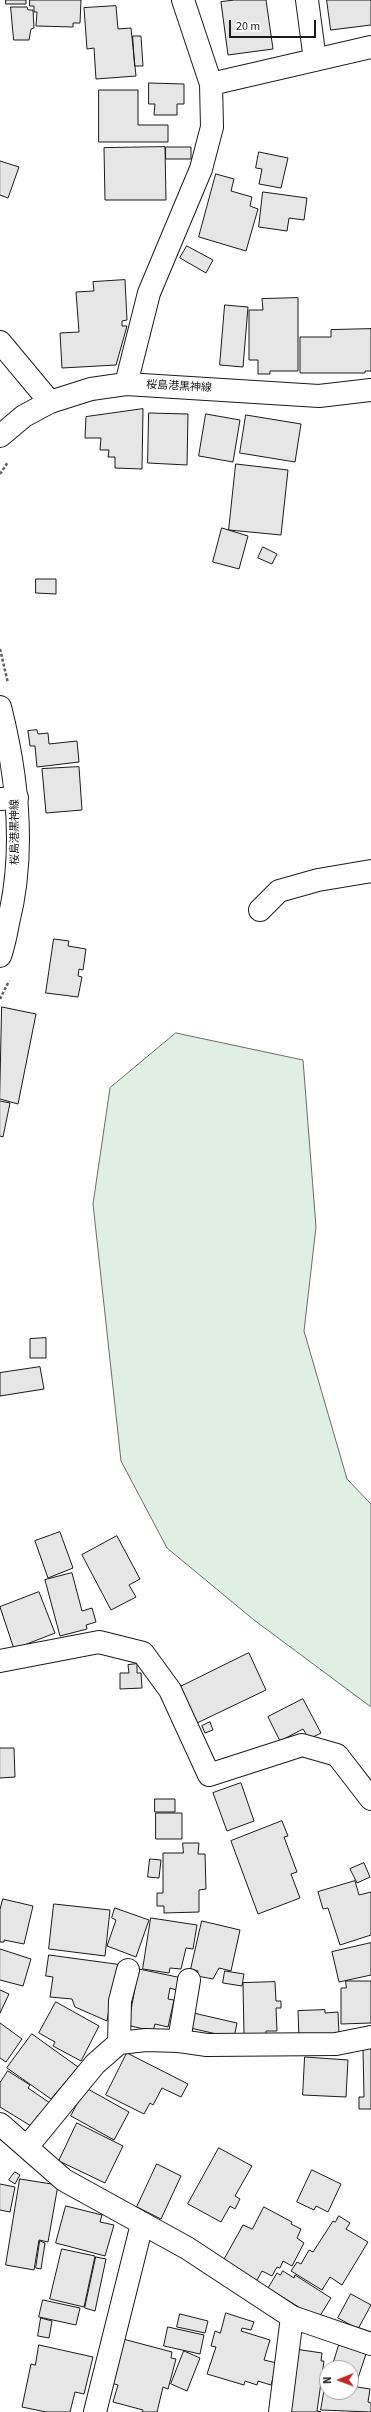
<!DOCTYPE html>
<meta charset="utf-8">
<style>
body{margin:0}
#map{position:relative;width:371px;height:2412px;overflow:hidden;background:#fff;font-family:"Source Sans 3",sans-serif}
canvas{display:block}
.north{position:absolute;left:319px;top:2360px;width:40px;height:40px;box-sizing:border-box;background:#fff;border:1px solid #a3a3a3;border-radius:50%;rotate:269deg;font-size:11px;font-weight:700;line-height:16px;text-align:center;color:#1a1a1a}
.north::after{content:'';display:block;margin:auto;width:14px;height:18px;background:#c62828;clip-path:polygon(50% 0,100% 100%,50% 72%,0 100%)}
.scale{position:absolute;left:229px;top:20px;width:87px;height:18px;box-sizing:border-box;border:2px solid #1a1a1a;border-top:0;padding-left:5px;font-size:12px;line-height:14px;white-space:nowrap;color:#1a1a1a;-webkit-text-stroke:3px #fff;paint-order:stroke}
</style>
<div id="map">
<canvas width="371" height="2412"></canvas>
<div class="north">N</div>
<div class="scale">20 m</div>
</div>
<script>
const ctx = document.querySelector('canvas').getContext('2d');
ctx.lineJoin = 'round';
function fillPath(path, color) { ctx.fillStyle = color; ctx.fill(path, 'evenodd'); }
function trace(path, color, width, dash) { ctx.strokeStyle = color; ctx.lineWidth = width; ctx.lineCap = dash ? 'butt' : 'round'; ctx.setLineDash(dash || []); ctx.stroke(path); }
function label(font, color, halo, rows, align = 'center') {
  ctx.font = font + ' "Source Sans 3","Noto Sans JP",sans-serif'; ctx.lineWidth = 3; ctx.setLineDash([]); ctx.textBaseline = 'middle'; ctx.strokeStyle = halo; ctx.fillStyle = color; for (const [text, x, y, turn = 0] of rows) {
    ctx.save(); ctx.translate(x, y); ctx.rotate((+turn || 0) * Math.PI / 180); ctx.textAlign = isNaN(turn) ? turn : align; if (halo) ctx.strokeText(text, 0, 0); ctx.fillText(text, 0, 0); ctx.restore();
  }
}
const green = new Path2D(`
 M176,1033l127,27 13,167 -12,104 43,148 24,25v203l-117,-87 -87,-72 -46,-87 -28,-257 17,-116z`);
fillPath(green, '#e0efe3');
trace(green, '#6a6a6a', 1);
const building = new Path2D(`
 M6,0h20v4h-20z
 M30,0h51l-1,23h-7v4l-37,-1 1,-14h-3v-6h-4z
 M235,0h31l7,49 -45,6 -7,-53z
 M327,0h44v25l-40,5z
 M116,6l2,23 13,-1 5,48 -40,3 -2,-31 -7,1 -3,-41z
 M11,7h16l1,3h5l1,18 -3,1 -2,11h-15z
 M133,36h8l2,30h-8z
 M149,83l35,1v20h-7v11h-23l1,-11h-6z
 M99,90h39v35h30v17h-69z
 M165,147l1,53h-61l-1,-52z
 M166,147h25v12h-25z
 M259,152l29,6 -7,30 -22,-4 3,-15 -6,-1z
 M0,161l19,6 -11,31 -8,-3z
 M216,174l18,5 -3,12 21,6 -2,9 8,3 -12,42 -47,-14z
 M263,192l44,6 -3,22 -15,-2 -2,13 -28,-4z
 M187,246l26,14 -7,13 -26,-15z
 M125,280l2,40 -5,1v5h5l-11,39 -54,3 -2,-35 19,-1 -3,-40 18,-1 -1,-9z
 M298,298v73h-28v3h-12v-14h-9v-50h14l-1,-11z
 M225,305l23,2 -5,60 -23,-2z
 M371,329v42h-6v2h-65v-36h31v-7z
 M143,409l-1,60 -27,-1v-11h-7l1,-7h-9l1,-12h-16l1,-21z
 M149,413l39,1 -1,51 -39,-2z
 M206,414l34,6 -7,42 -34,-6z
 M246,415l55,9 -6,38 -55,-9z
 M236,464l52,6 -7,65 -52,-5z
 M222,528l26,8 -9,33 -26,-7z
 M263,547l14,7 -5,10 -14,-6z
 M36,579h20v15l-20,-1z
 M37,730l1,4 10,-1 1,11 28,-3 2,21 -42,5 -2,-21h-5l-2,-15z
 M79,767l3,43 -36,3 -4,-44z
 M54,939l15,2 -1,5 18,3 -3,21 -4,-1 -1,7 4,1 -4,20 -32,-4z
 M2,1007l34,7 -18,90 -18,-5z
 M0,1101l10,2 -7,34 -3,-1z
 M46,1338v20h-16v-19z
 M40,1367l4,22 -44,7v-23z
 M60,1532l13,36 -25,10 -13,-37z
 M117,1536l23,43 -11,6 7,12 -25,13 -29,-55z
 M72,1573l10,38 10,-3 4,14 -10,3 1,4 -27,7 -15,-56z
 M39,1592l16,41 -41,16 -14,-42z
 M249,1653l17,37 -69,33 -17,-36z
 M137,1664v9h4l1,15 -22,1v-16h9l-1,-8z
 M303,1699l18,34 -12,6 -6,-10 -23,12 -12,-24z
 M210,1722l3,8 -8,3 -3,-7z
 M0,1748h14l1,29 -15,1z
 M241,1783l13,38 -27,10 -14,-38z
 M155,1799h20v13h-20z
 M156,1813h26v26h-26z
 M282,1821l6,15 -4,1 13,35 -6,2 9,24 -42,16 -27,-73z
 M183,1843h16l-1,11h7l1,35 -7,1v22l-35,1v-7h-7v-13h6v-40h20z
 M150,1859l11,1 -2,18 -11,-1z
 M364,1863l6,14 -13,6 -7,-14z
 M355,1881l4,14 12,-3v43l-31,10 -12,-37 -5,1 -5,-17z
 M3,1899l30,7 -9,38 -20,-4v2h-4v-32z
 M54,1904l56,6 -5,46 -56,-7z
 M115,1908l34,12 -13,37 -29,-11 9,-26 -4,-2z
 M151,1918l46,7 -4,24 -7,-1 -5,21 -11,-1 -1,5 -26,-4z
 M202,1921l38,9 -9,41 -12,-3 -6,11 -16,-3 1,-5 -7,-2z
 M371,1943v32l-32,7 -7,-30z
 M0,1949l31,10 -8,27 -23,-6z
 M49,1955l74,10 -12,32 -4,24 -32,-14 -3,-8 -22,-2 3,-20 -7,-1z
 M139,1969l43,9 -3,13 -9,-3 -2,11 6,1 -6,27 -13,-3 -2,7 -31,-7 8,-10z
 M225,1971l19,3 -2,12 -19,-3z
 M346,1981h25v42l-30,1v-36h5z
 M275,1982l1,19h5v7h-5l1,23h-11v5l-22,1 -1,-54z
 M0,1990l9,4 -9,19z
 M56,2002l43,24 -18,35 -28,-15 2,-4 -16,-9z
 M325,2010v3l13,-1 1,22 -40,4 -1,-27z
 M189,2012l48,11 -3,15 -48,-11z
 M0,2023l22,16 -16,23 -6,-4z
 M32,2034l46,33 -27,32 -44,-31z
 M371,2048v61h-12v-12h5l-1,-48z
 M127,2053l61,31 -7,13 -19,-9 -9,17 -3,-2 -6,11 -38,-19z
 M305,2057l43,3 -2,37 -43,-2z
 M8,2071l22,14 -2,3 22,15 -9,14 -3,-2 -7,11 -31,-19v-24z
 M86,2088l43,24 -15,28 -43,-24z
 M77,2123l46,23 -18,37 -46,-22z
 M219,2148l33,18 -17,30 5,3 -5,10 -5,-3 -9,16 -33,-18z
 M157,2164l24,12 -20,43 -24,-12z
 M312,2170l29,14 -13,28 -12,-6 -2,4 -17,-8z
 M15,2172l5,3 -5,9 -6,-4z
 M20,2179l38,6 -10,57 -9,-2 -5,30 -28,-5z
 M0,2184l15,3 -5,25 -10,-2z
 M66,2206l36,9 -2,7 14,3 -9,31 -49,-13z
 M264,2207l28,15 -1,2 10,5 -4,9 7,5 -12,23 -9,-5 -3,7 -3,-1 -5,9 -10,-5 -6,11 -33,-21 20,-36 9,4z
 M339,2216l11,7 -4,6 22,13 -26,43 -12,-8 -8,13 -31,-19 6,-9 4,2 8,-14 4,2 20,-31 2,1z
 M40,2241l5,2 -4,26 -5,-1z
 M62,2249l33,7 -11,51 -34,-8z
 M96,2257l10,2 -11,52 -10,-3z
 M283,2271l11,7 1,-3 36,23 -13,21 -50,-31 9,-15 3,2z
 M351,2294l20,11 -13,24 -20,-11z
 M43,2300l37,8 -4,17 -37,-8z
 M226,2313l28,9 -3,8 -9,-2 -1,3 29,9 -6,20 13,3 -6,22 -13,-4 -1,4 -12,-4 -1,4 -37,-11 9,-27 -5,-1 4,-15 5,2z
 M180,2314l28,7 -3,12 -28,-6z
 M41,2318l11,3 -3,17 -11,-2z
 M168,2327l36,8 -4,19 -36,-8z
 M123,2339l49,13 -1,6 5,1 -8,30 -5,-2 -6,25h-15l1,-2 -30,-8 5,-17 -7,-2z
 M39,2345l54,12 -9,37 -9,-2 -5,20h-24l-24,-5 9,-43 4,1z
 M339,2345l27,9 -9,27 -6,-2v-11h-19z
 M295,2349l27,4 -1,8h3l-7,50 4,1h-35z
 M184,2351l16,7 -13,33 -16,-7z
 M326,2379l1,13h24v-6l19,3 -2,13 3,1v9l-50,-2z`);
fillPath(building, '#e6e6e6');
trace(building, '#1a1a1a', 1);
const minor = new Path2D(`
 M307,0l8,60
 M211,84l160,-37
 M0,342l50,60
 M126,384l23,-91 52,-124 11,-42 -1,-43 -28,-84
 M0,799l17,-1
 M260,910l19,-19 39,-11 53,-9
 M0,1661l99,-19 44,11 27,37 39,85 93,-30 35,10 34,44
 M179,2041l10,-61
 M119,2043l1,-42 8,-31
 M0,2124l64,56 123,68 105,69 79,27
 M27,2147l68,-83 24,-21 27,-3 33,1 28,4 129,-1 35,-7
 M95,2412l47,-188
 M280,2412l12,-95`);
const major = new Path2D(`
 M0,436l24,-20 26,-14 41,-13 35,-5 193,12 52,-6
 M0,707c18,71 26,145 8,216 -2,11 -4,22 -8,33`);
trace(minor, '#1a1a1a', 24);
trace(major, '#1a1a1a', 24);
trace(new Path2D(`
 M0,474l8,-12
 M0,649l8,34
 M0,999l9,-18`), '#5f5f5f', 2.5, [3, 2]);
trace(minor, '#fff', 22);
trace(major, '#fff', 22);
label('11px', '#1a1a1a', '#fff', [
 ["桜島港黒神線",179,387,3],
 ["桜島港黒神線",16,832,-90]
]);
</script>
